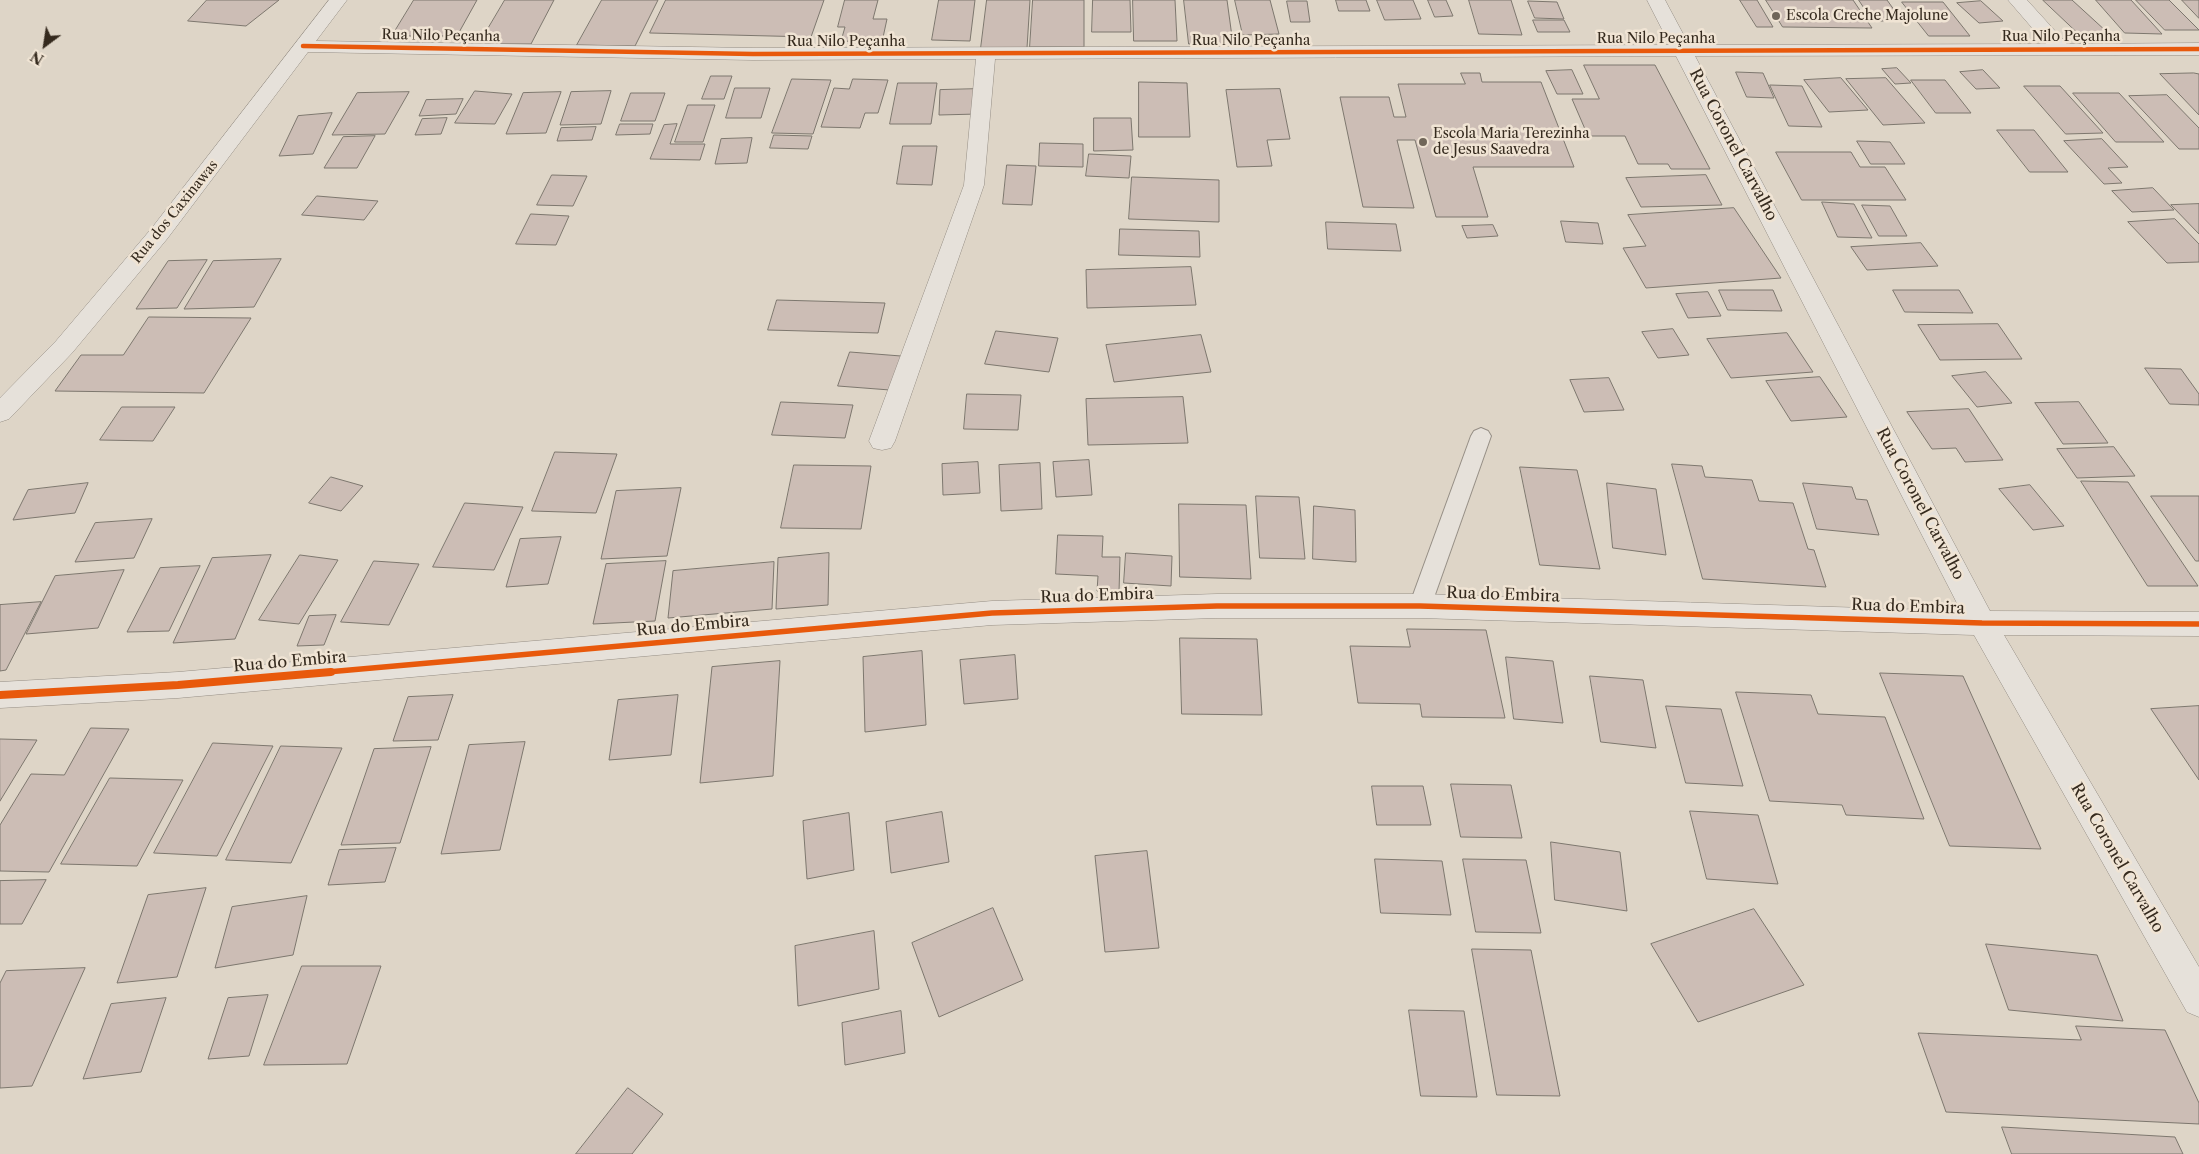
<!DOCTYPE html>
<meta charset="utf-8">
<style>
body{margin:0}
#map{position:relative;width:2199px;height:1154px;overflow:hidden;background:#ded5c7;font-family:"Libre Caslon Text",serif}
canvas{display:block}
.north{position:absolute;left:20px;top:20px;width:50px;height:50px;-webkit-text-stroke:4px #f0e4d4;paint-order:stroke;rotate:211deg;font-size:14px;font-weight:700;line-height:20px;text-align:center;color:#352a1e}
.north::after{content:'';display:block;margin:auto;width:18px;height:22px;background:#352a1e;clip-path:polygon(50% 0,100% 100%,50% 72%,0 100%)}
</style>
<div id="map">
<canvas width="2199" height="1154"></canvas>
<div class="north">N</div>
</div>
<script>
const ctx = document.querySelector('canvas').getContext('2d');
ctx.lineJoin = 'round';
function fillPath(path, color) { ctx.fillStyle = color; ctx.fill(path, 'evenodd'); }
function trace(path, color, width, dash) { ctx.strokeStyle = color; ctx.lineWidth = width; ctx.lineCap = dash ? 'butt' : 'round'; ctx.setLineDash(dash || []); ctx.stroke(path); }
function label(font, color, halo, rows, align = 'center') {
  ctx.font = font + ' "Libre Caslon Text",serif'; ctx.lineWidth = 5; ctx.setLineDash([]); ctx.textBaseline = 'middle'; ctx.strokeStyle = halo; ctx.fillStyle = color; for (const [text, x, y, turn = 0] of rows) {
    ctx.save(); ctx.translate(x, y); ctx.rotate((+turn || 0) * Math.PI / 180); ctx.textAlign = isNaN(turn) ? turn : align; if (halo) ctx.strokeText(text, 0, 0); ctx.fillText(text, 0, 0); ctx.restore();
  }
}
const building = new Path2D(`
 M207,0h72l-33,26 -58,-5z
 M414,0h63l-20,36h-65z
 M505,0h49l-23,44h-52z
 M602,0h56l-23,46 -58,-1z
 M666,0h158l-13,37 -161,-4z
 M845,0h33l-5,19h14l-5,23 -41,-1 4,-14h-7z
 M939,0h36l-5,41 -38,-1z
 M987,0h43l-3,48h-46z
 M1033,0h51v47h-54z
 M1093,0h37l1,32h-39z
 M1133,0h42l2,41h-43z
 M1184,0h43l6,44h-44z
 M1235,0h35l9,34 -36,1z
 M1336,0h30l4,11h-31z
 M1377,0h36l8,19 -36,1z
 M1428,0h18l7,16 -18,1z
 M1469,0h42l11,35 -43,-1z
 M1740,0h17l16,27h-16z
 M1766,0h87l19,28 -89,-1z
 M1859,0h28l15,21h-29z
 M2043,0h29l35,32 -28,2z
 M2096,0h35l31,34 -37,-1z
 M2136,0h33l30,30h-34z
 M2182,0h17v18z
 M1287,1h20l3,21h-19z
 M1528,1l29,1 7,17 -29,-1z
 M1981,1l22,20 -24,2 -22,-20z
 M1902,2h41l27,34h-41z
 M1533,20h31l6,12h-32z
 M1584,65h71l55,104h-39l-3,-5h-30l-13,-28h-37l-16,-37h27z
 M1897,68l14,15 -16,1 -13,-15z
 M1572,70l11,24h-26l-11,-23z
 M1983,70l17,18 -24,1 -16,-17z
 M1736,72l27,1 11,25 -27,-1z
 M1461,73h19l2,9h59l33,85h-101l15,50h-52l-21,-77h-18l17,68 -51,-1 -23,-110h49l5,20h12l-8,-33h67z
 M2194,73l5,1v41l-39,-41z
 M711,76h21l-8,23h-22z
 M1841,78l27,32 -39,2 -25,-32z
 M1886,78l39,45 -42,2 -37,-46z
 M792,79l39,1 -18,54 -41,-1z
 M853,79l35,1 -10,33h-13l-5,15 -39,-1 13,-39 15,1z
 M1911,80h34l26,33h-35z
 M1139,82l48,1 3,54h-51z
 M898,83h39l-6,41h-41z
 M1770,85l32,1 20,41 -33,-1z
 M2024,86h36l43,47 -37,1z
 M735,88h35l-9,30h-35z
 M979,89l-1,25 -39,1 1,-25z
 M1280,89l10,50 -23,1 5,26 -35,1 -11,-77z
 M475,91l37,3 -17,30 -40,-1z
 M611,91l-10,33 -41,1 11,-33z
 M409,92l-24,42 -53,1 25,-42z
 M561,92l-15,41 -40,1 17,-41z
 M631,93h34l-10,28h-34z
 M2073,93h46l45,49h-48z
 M2167,95l32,33v21h-20l-50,-53z
 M463,99l-7,15 -37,2 7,-16z
 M688,105h27l-12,37h-28z
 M332,113l-19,41 -34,2 19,-40z
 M447,118l-6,16 -26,1 7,-16z
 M1094,118h37l2,32 -39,1z
 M620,124h33l-3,10 -34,1z
 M677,124l-7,20h35l-5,16 -50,-1 14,-34z
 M596,127l-4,13 -35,1 4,-13z
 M1997,130h37l34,42h-38z
 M774,135l38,1 -4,13 -38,-1z
 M375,136l-18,32h-33l19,-31z
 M752,138l-5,25 -32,1 6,-25z
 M2102,139l26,28 -20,1 14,15 -18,1 -40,-43z
 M1857,141l33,1 15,22h-34z
 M1040,143l43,1v23l-44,-1z
 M903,146h34l-5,39 -35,-1z
 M1776,152h75l9,15h25l21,33h-104z
 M1089,154l42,2 -2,22 -43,-2z
 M1007,165l29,1 -4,39 -29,-1z
 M552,175l35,1 -14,30 -36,-1z
 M1706,175l16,30 -81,2 -15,-29z
 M1132,177l87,3v42l-90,-3z
 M2153,188l21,22 -42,2 -20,-21z
 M317,196l61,5 -14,19 -62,-5z
 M1822,202l32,2 18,34 -34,-1z
 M2199,204v30l-28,-29z
 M1862,205l28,1 17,30h-28z
 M1734,208l47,70 -135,10 -23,-40 23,-2 -18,-31z
 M531,214l38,2 -13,29 -40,-1z
 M2175,219l24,25v18l-32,1 -39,-41z
 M1561,221l37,2 5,21 -37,-2z
 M1326,222l70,2 5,27 -73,-2z
 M1493,225l5,11 -31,2 -5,-12z
 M1120,229l79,2 1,26 -81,-2z
 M1921,243l17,23 -71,4 -16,-23z
 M281,259l-27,48 -70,2 29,-48z
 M207,260l-30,48 -41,1 32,-48z
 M1191,267l5,38 -109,3 -1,-38z
 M1719,290h54l9,21 -54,-1z
 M1893,290h66l14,23 -68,-1z
 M1708,292l13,24 -33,2 -12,-24z
 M777,300l108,3 -7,30 -110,-3z
 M149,317l102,1 -47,75 -149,-2 26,-36h42z
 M1998,324l24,35 -82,1 -22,-35z
 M1673,329l16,26 -31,3 -16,-26z
 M996,331l62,7 -9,34 -64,-8z
 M1787,333l26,39 -82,6 -24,-39z
 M1201,335l10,37 -97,10 -8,-37z
 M850,352l51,4 -11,34 -52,-4z
 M2145,368l36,1 18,25v11l-29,-1z
 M1986,372l26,31 -35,4 -25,-31z
 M1820,377l27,40 -56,4 -25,-40z
 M1609,378l15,32 -40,2 -14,-32z
 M967,394l54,1 -3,35 -54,-1z
 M1183,397l5,46 -100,2 -2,-46z
 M781,402l72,3 -8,33 -73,-3z
 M2079,402l29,41 -45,1 -28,-41z
 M122,407h53l-22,34 -53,-1z
 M1969,409l34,51 -38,2 -9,-14 -24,1 -25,-37z
 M2114,447l21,29 -58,2 -20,-29z
 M555,452l62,2 -21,59 -64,-2z
 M1089,460l3,35 -36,2 -3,-35z
 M978,462l2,31 -37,2 -1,-31z
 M1040,463l2,46 -41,2 -2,-46z
 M1672,464l30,2 3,11 47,3 7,21 34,2 15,46 6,1 12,37 -123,-8z
 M794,465l77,1 -10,63 -80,-1z
 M1520,467l57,3 23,99 -60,-4z
 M331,477l32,9 -22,25 -32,-8z
 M2081,481l47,1 70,104h-50z
 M88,483l-13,30 -62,7 15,-30z
 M1607,483l49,6 10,66 -53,-7z
 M1803,483l49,4 4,12 11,1 12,35 -62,-6z
 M2030,485l34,41 -31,4 -34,-41z
 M681,488l-14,68 -66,3 15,-68z
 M1256,496l43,1 6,62 -45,-1z
 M2151,496h48v65h-3z
 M465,503l58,4 -29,63 -61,-3z
 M1179,504l67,1 5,74 -71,-2z
 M1314,506l41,4 1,52 -43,-3z
 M152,519l-18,39 -59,4 20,-39z
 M1058,535l45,1 -1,21h18l-1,35 -22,-1 1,-15 -42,-2z
 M561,537l-13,47 -42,3 14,-48z
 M829,553l-1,52 -52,4 2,-51z
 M1126,553l46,3 -1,30 -47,-3z
 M271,555l-36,84 -62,4 39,-85z
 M300,555l38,5 -39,64 -40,-4z
 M374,561l45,3 -30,61 -48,-3z
 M666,561l-11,60 -62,3 13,-60z
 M774,562l-2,47 -104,9 5,-47z
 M200,566l-31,65 -42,1 33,-64z
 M124,570l-26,58 -72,6 29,-58z
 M41,602l-35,68 -6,1v-66z
 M336,615l-12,30 -27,1 12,-30z
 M1407,629l79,1 19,88 -83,-1 -2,-13 -62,-1 -8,-57 60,1z
 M1180,638l77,1 5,76 -80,-1z
 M922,651l4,74 -61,7 -2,-75z
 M1015,655l3,44 -54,5 -4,-44z
 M1506,657l47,4 10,62 -49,-4z
 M780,661l-7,115 -73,7 12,-116z
 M1880,673l83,3 78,173 -91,-3z
 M1590,676l53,4 13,68 -55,-6z
 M1736,692l75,3 7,19 67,3 39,102 -78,-4 -4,-10 -72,-4z
 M453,695l-15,45 -45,1 15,-44z
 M678,695l-7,60 -62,5 9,-60z
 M1666,706l55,3 22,77 -57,-3z
 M2199,706v74l-48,-71z
 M91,728l38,1 -80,143 -49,-1v-46l31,-51 33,1z
 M0,739l37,1 -37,61z
 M525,742l-25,108 -59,4 28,-109z
 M213,743l60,3 -56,110 -63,-3z
 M281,746l61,2 -51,115 -65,-3z
 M431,747l-31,96 -59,2 33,-96z
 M110,778l73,2 -46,86 -76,-2z
 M1451,784l60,1 11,53 -61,-1z
 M1372,786h51l8,39h-54z
 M1690,811l68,4 20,69 -71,-5z
 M942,812l7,50 -58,11 -5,-51z
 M849,813l5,57 -47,9 -4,-58z
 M1551,842l69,10 7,59 -72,-11z
 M396,848l-11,34 -57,3 11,-35z
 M1147,851l12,97 -54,4 -10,-96z
 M1375,859l67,2 9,54 -70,-2z
 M1463,859l63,1 15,73 -65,-1z
 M46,880l-24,44h-22v-43z
 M206,888l-29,89 -60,6 31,-88z
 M307,896l-14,59 -78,13 17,-61z
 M993,908l30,72 -84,37 -27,-74z
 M1754,909l50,76 -106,37 -47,-78z
 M874,931l5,58 -81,17 -3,-60z
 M1986,944l111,11 26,66 -114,-11z
 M1472,949l59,1 29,146 -63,-1z
 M302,966h79l-34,98 -83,1z
 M85,968l-53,118 -32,2v-105l6,-12z
 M268,995l-19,61 -41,3 20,-61z
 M166,998l-25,74 -58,7 28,-75z
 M1409,1010l55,1 13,86 -56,-1z
 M901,1011l4,42 -60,12 -3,-42z
 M2076,1026l89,4 34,73v21l-253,-12 -28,-79 163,7z
 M628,1088l35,26 -31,40h-56z
 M2002,1127l173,10 8,17h-171z`);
fillPath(building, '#ccbdb5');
trace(building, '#7d776e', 1);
const service = new Path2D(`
 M1481,428l7,3 3,5 -60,170 -3,7 -8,2 -8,-2 -3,-7 62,-170 3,-5z`);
const minor = new Path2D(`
 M329,0h18l-31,41 437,7 917,-3 -23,-45h18l24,45 357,-1 -38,-44h19l40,44 132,-1v12l-504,1 295,555 209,1v24l-195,-1 195,332v50l-12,-5 -213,-377 -554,-17h-203l-225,7 -814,73 -178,10v-26l178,-10 814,-71 225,-7h203l541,17 -285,-555 -681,3 -11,126 -89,256 -4,7 -9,2 -9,-2 -4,-7 95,-256 12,-126 -223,1 -445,-8 -141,187 -95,114 -63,66 -9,3v-24l56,-57 95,-112z`);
trace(service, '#958e85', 2);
trace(minor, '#958e85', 1);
fillPath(service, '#e6e1da');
fillPath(minor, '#e6e1da');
trace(new Path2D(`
 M303,46l450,8 1446,-5`), '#e8590c', 4.5);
trace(new Path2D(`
 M316,673l676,-60 225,-7h203l562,17 217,1`), '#e8590c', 5.5);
trace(new Path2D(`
 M0,695l178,-10 153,-13`), '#e8590c', 8);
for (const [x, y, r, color] of [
 [1776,16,5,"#706659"],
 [1423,142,5,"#706659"]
]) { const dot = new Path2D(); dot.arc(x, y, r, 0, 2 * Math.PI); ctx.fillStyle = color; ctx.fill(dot); trace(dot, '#f0e4d4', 2); }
label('14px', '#352a1e', '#f0e4d4', [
 ["Escola Creche Majolune",1786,16],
 ["Escola Maria Terezinha",1433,134],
 ["de Jesus Saavedra",1433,150]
], 'left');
label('14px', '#352a1e', '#f0e4d4', [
 ["Rua Nilo Peçanha",441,36,1],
 ["Rua Nilo Peçanha",2061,37],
 ["Rua Nilo Peçanha",1656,39],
 ["Rua Nilo Peçanha",1251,41],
 ["Rua Nilo Peçanha",846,42],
 ["Rua dos Caxinawas",175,212,-51]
]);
label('16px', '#352a1e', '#f0e4d4', [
 ["Rua Coronel Carvalho",1733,145,62],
 ["Rua Coronel Carvalho",1920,504,62],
 ["Rua do Embira",1503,595,2],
 ["Rua do Embira",1097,596,-2],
 ["Rua do Embira",1908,607,2],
 ["Rua do Embira",693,626,-5],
 ["Rua do Embira",290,662,-5],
 ["Rua Coronel Carvalho",2117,858,60]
]);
</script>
